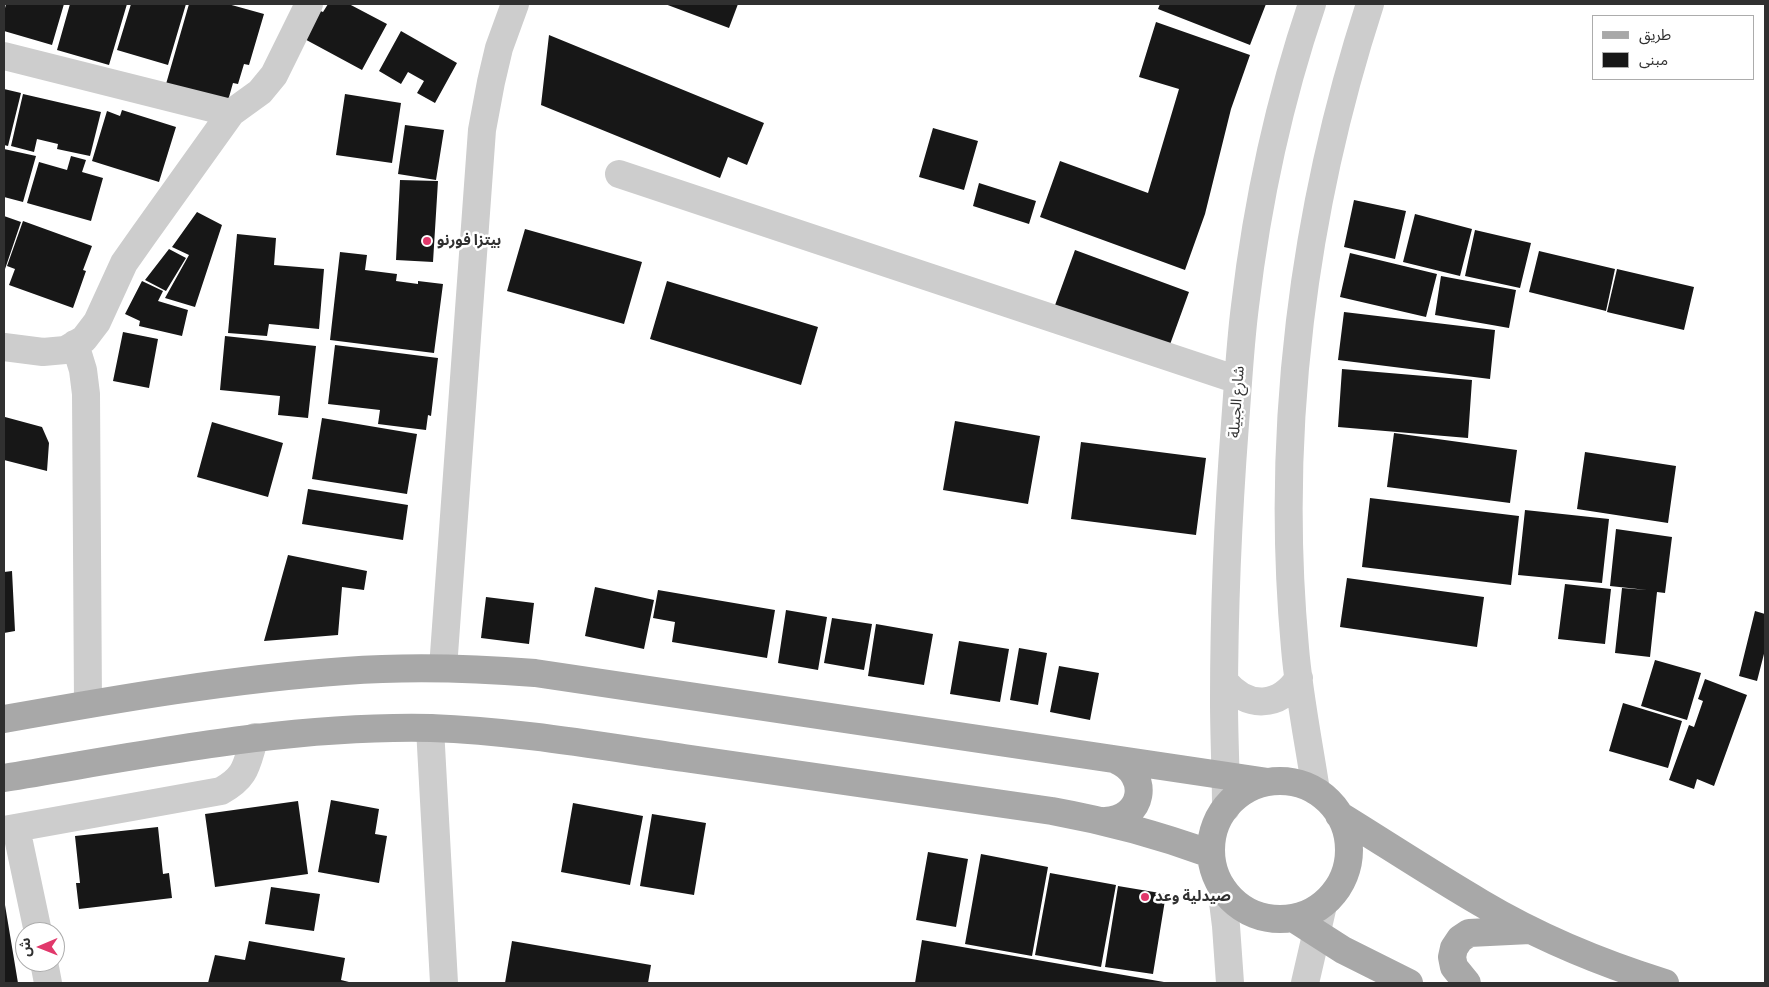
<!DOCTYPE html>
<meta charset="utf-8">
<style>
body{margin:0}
#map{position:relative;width:1769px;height:987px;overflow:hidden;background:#fff;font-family:"Fira Sans Condensed","Noto Sans Arabic",sans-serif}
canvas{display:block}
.frame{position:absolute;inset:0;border:5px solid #303030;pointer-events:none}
.legend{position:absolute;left:1592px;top:15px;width:162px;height:65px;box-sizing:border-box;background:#fff;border:1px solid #acacac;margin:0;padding:6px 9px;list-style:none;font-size:15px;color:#303030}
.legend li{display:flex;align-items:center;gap:10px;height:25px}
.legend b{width:25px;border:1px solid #acacac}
.north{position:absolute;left:15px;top:922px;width:50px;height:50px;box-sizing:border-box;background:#fff;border:1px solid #acacac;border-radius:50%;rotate:269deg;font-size:14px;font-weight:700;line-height:20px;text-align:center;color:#303030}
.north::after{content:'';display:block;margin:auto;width:18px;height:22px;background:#e1386b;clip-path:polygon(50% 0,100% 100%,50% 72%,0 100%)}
</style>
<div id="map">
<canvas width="1769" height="987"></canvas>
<div class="frame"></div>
<ul class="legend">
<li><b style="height:6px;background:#a8a8a8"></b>طريق</li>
<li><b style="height:14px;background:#171717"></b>مبنى</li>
</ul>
<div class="north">ش</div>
</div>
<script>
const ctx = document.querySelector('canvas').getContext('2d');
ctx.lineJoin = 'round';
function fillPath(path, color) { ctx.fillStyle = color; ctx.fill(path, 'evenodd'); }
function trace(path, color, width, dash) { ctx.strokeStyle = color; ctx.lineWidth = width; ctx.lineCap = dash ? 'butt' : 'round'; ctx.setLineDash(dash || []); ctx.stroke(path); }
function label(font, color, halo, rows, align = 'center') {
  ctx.font = font + ' "Fira Sans Condensed","Noto Sans Arabic",sans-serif'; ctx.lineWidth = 5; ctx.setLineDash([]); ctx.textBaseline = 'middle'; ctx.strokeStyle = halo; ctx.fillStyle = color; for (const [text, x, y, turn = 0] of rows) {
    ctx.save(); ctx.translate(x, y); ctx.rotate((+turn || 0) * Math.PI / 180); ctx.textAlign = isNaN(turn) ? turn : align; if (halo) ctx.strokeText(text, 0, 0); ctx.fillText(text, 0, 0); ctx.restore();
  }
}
fillPath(new Path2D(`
 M6,4h58l-12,41 -48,-14v-19z
 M70,4h57l-18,61 -52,-15z
 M131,4h55l-18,61 -51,-15z
 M189,4h39l36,10 -15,51 -5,-1 -6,20 -5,-1 -6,21 -63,-13z
 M328,4h21l38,20 -25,46 -63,-34 19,-26 5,2z
 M665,4h73l-9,24z
 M1160,4h106l-16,41 -92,-36z
 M1156,22l94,33 -19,54 -26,105 -20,56 -145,-53 20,-56 88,32 31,-104 -40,-12z
 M401,31l56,32 -22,40 -18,-10 7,-12 -16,-9 -7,12 -22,-13z
 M549,35l215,88 -17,42 -19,-8 -8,21 -179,-73z
 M4,89l17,4 -13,53 -4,-1z
 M23,94l78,18 -11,44 -33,-7 1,-5 -21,-5 -3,13 -23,-6z
 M345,94l56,9 -9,60 -56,-8z
 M122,110l54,17 -17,55 -67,-21 15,-50 13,5z
 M405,125l39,5 -8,50 -38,-6z
 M933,128l45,13 -14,49 -45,-13z
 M4,149l32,7 -13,46 -19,-5z
 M71,156l15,4 -4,12 21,6 -12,43 -64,-18 12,-41 28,8z
 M400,180l38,1 -5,81 -37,-2z
 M979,183l57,18 -7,23 -56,-18z
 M1354,200l52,11 -11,48 -51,-12z
 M197,212l25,13 -27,82 -30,-9 24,-43 -17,-8z
 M1415,214l57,15 -12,47 -57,-14z
 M4,216l17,6 -17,50z
 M23,221l69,25 -9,24 3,1 -13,37 -64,-23 6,-16 -8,-3z
 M525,229l117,33 -18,62 -117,-33z
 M1475,230l56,13 -11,45 -55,-12z
 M237,234l39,4 -2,27 50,4 -5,60 -50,-5 -2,12 -39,-3z
 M169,249l17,9 -20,33 -21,-11z
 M1075,250l114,42 -21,58 -114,-42z
 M1539,251l76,18 -9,42 -77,-19z
 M340,252l27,3 -2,15 32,4 -1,7 22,3v-3l25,3 -9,69 -104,-13z
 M1350,253l87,21 -11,43 -86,-20z
 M1617,269l77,18 -10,43 -77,-18z
 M1441,276l75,14 -7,38 -74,-13z
 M142,281l21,10 -5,10 30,9 -6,26 -43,-10 1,-5 -15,-7z
 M667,281l151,46 -17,58 -151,-46z
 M1344,312l151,18 -5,49 -152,-19z
 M123,332l35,7 -9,49 -36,-7z
 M225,336l91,10 -8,72 -30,-3 2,-19 -60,-6z
 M335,345l103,13 -7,58 -3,-1 -2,15 -48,-6 2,-14 -52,-6z
 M1342,369l130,11 -4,58 -130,-11z
 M5,417l37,10 7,16 -2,28 -43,-11v-40z
 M322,418l95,16 -10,60 -95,-15z
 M955,421l85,15 -12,68 -85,-14z
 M212,422l71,21 -15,54 -71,-20z
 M1394,433l123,17 -7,53 -123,-16z
 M1081,442l125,16 -10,77 -125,-16z
 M1585,452l91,14 -8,57 -91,-14z
 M308,489l100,16 -5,35 -101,-16z
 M1370,498l149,18 -8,69 -149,-18z
 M1525,510l84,9 -7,64 -84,-8z
 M1616,529l56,8 -7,56 -8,-1 -7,65 -35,-4 7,-65 25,2 -37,-4z
 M288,555l79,16 -3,19 -22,-3 -4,48 -74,6z
 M12,571l3,60 -11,2v-61z
 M1347,578l137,19 -7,50 -137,-20z
 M1565,584l46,5 -6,55 -47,-5z
 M595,587l59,13 -10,49 -59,-13z
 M658,590l117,20 -8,48 -95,-16 3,-20 -22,-4z
 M486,597l48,6 -5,41 -48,-6z
 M786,610l41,7 -9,53 -40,-7z
 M1755,611l10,3v36l-8,31 -18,-5z
 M832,618l40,6 -8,46 -40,-7z
 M876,624l57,10 -9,51 -56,-9z
 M959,641l50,8 -9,53 -50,-8z
 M1019,648l28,5 -9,52 -28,-5z
 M1655,660l46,13 -14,47 -46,-14z
 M1059,666l40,7 -9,47 -40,-8z
 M1705,679l42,16 -33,91 -17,-7 -3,10 -25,-9 20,-55 5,2 9,-26 -5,-2z
 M1623,703l59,18 -14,47 -59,-17z
 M331,800l48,9 -4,25 12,2 -8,47 -61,-11z
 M298,801l10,73 -93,13 -10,-73z
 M573,803l70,13 -13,69 -69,-13z
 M652,814l54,9 -12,72 -54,-9z
 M158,827l5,47 6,-1 3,25 -93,11 -3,-26h4l-5,-47z
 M928,852l40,7 -12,68 -40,-7z
 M981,854l67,13 -16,89 -67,-12z
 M1050,873l66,12 -15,82 -66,-12z
 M1118,886l48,8 -13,80 -48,-7z
 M271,887l49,7 -6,37 -49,-7z
 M4,905h1l13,78h-14z
 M922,940l242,42v1h-249z
 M249,941l96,17 -4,22 12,3h-145l7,-28 30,5z
 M512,941l139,24 -3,18h-143z`), '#171717');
trace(new Path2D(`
 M4,56l227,57
 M619,174l619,206
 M75,344l8,26 3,24 2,310
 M4,347l39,5 22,-2 19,-11 13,-17 27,-59 19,-27 88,-123 29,-21 14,-17 35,-71
 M443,668l39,-538 9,-48 8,-34 16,-44
 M1225,682c23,27 54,26 74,-4
 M430,728l14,255
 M1316,791c-7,-47 -17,-95 -21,-143 -20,-217 8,-438 75,-644
 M1226,808c0,-36 -2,-71 -2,-107 0,-92 4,-185 11,-277 3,-39 5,-79 10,-118 12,-102 34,-205 67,-302
 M16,828l22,104
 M4,830l217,-39c27,-15 25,-27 34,-54
 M1221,886l5,40 4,57
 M44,962l4,21
 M1305,983l18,-78`), '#cdcdcd', 28);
trace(new Path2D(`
 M4,719c113,-20 227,-40 341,-48 64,-5 127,-3 190,2l733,109
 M4,778c141,-23 283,-53 427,-50 85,3 169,18 253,30 123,18 245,35 368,53 55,10 107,24 159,43
 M1211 850a69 69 0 1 1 138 0a69 69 0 1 1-138 0Z
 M1339,815c47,29 94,60 142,88 57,34 120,60 184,80
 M1105,821c39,-2 46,-46 11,-61
 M1293,918l50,32 66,33
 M1467,983l-13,-16 -2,-10 2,-9 6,-9 9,-6 61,-3`), '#a8a8a8', 28);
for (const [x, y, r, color] of [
 [427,241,5,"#e1386b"],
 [1145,897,5,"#e1386b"]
]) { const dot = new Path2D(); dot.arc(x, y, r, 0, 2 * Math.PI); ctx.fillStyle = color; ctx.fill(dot); trace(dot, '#fff', 2); }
label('bold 15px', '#303030', '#fff', [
 ["بيتزا فورنو",437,241],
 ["صيدلية وعد",1155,897]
], 'left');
label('15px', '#303030', '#fff', [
 ["شارع الجبيلة",1237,402,-86]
]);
</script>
